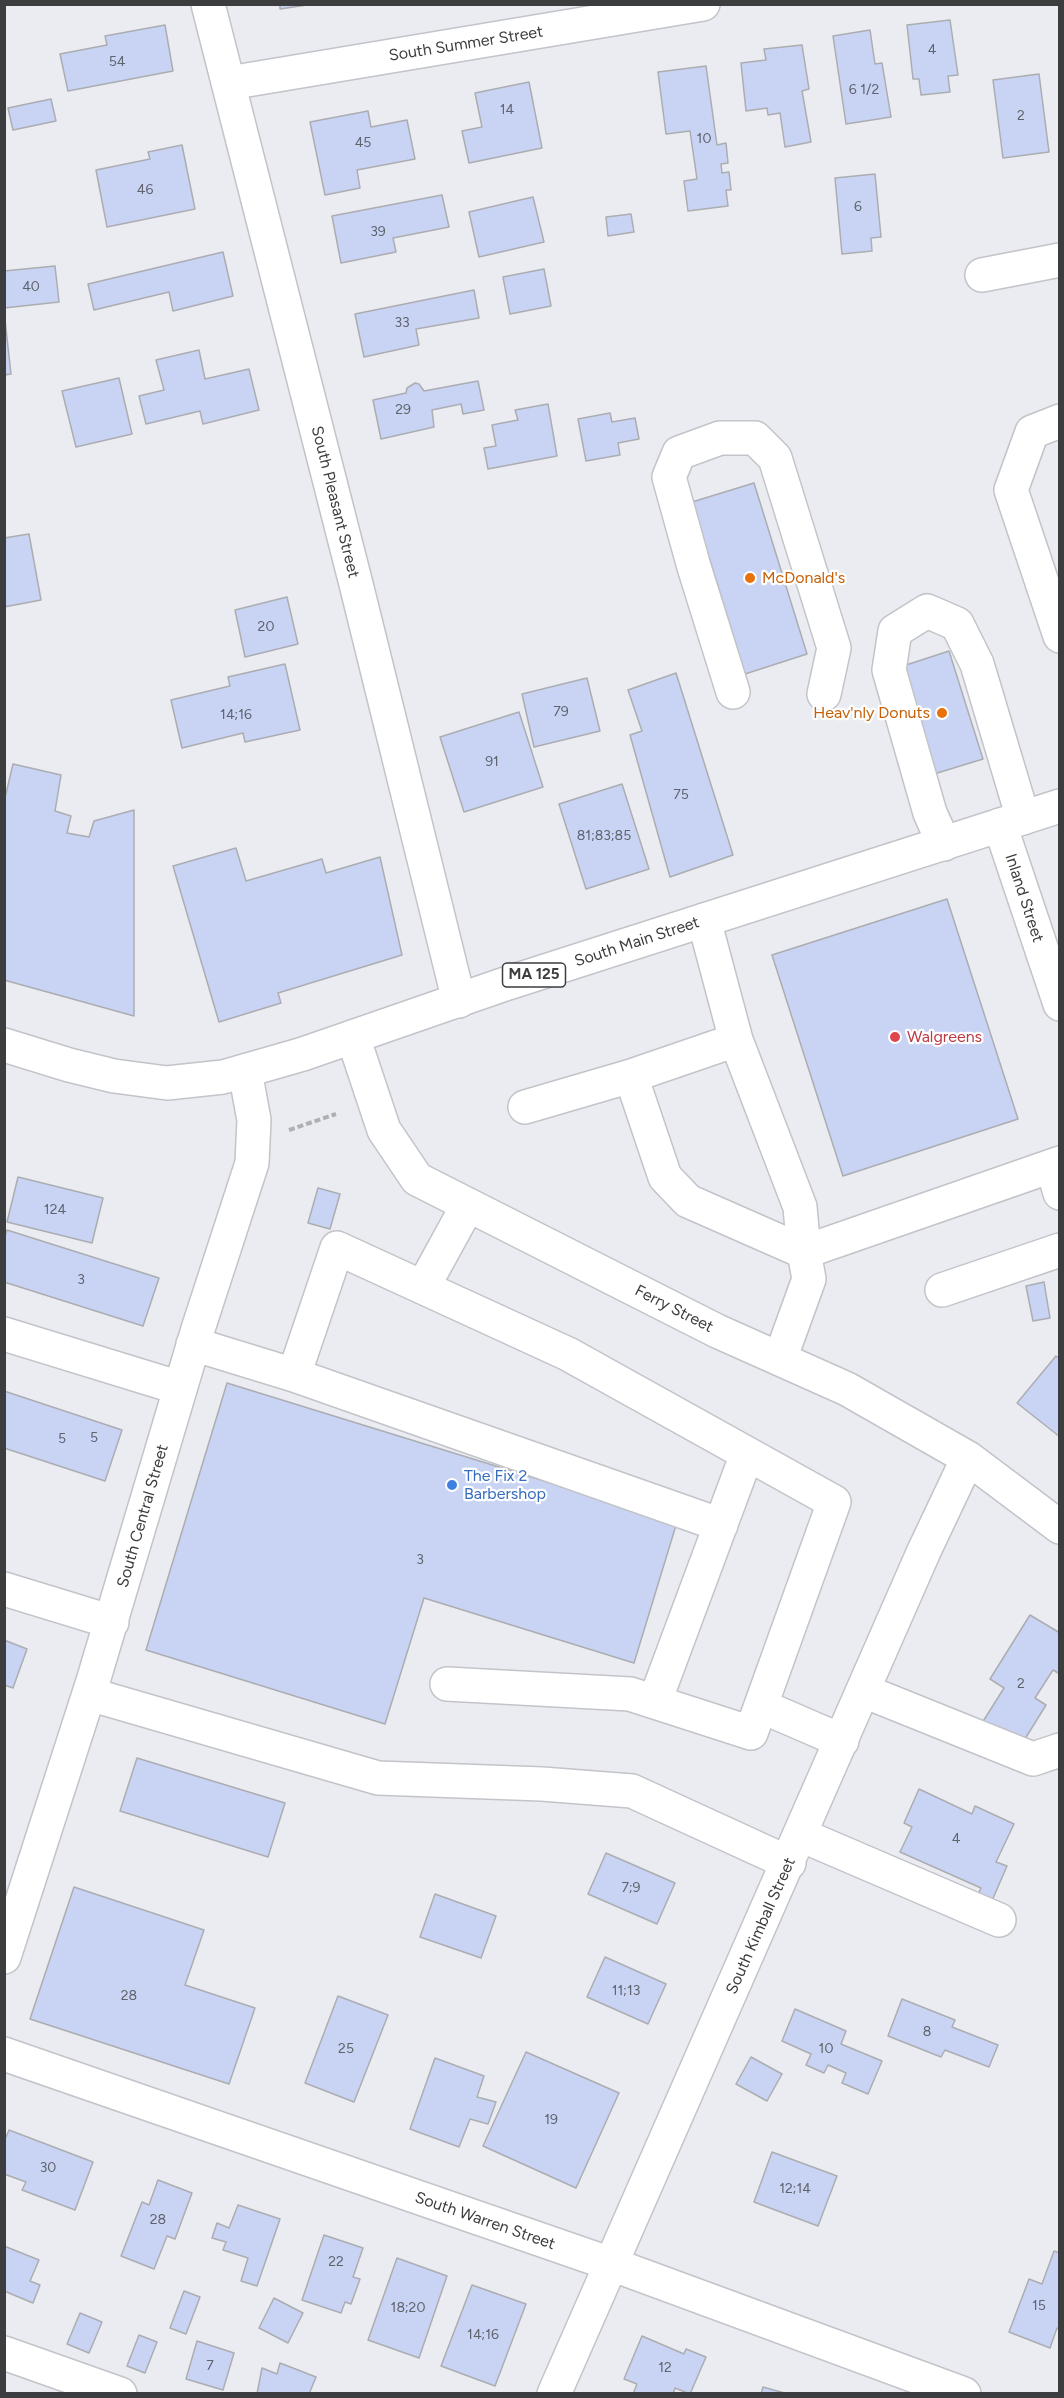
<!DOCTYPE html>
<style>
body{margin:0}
#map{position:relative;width:1064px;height:2398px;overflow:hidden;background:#eaecf1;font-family:Figtree,sans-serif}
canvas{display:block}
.frame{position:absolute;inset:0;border:6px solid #3c3d3f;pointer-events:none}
</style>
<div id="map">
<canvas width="1064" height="2398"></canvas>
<div class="frame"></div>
</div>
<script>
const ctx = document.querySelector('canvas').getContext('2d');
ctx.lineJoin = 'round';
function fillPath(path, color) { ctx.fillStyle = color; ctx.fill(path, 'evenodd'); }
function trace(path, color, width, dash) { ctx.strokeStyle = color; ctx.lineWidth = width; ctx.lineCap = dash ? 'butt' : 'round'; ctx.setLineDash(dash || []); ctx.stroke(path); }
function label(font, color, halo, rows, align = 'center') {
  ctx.font = font + ' Figtree,sans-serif'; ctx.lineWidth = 4.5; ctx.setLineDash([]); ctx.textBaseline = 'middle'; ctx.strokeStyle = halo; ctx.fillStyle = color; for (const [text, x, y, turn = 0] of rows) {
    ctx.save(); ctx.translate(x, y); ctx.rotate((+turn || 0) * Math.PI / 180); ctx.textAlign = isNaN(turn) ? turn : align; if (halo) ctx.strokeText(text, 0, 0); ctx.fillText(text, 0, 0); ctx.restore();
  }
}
const building = new Path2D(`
 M280,4h34l-34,5z
 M950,20l8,55 -10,1 2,16 -29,3 -2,-16h-6l-6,-54z
 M165,25l8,46 -105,20 -8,-37 47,-9 -2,-9z
 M870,30l5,34 7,-1 9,54 -45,7 -13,-88z
 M802,45l7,44 -7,2 9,51 -26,5 -5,-34 -12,2 -1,-7 -21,3 -5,-48 25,-3 -2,-11z
 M706,66l11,79 9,-2 2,20 -7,1 1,9 7,-1 2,18h-5l2,16 -40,5 -4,-30 13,-2 -7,-48 -24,3 -8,-62z
 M1039,74l10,78 -46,6 -10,-78z
 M529,82l13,66 -73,15 -7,-32 20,-4 -7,-34z
 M51,99l5,22 -43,9 -5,-22z
 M368,111l3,16 36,-7 8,39 -58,11 3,18 -35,7 -15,-73z
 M182,145l13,64 -88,18 -11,-57 54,-11 -2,-7z
 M875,174l6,63 -10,1 1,13 -30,3 -7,-76z
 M442,195l7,32 -56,11 3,14 -55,11 -9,-47z
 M533,197l11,45 -65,15 -10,-45z
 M631,214l3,18 -26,4 -2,-19z
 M223,252l10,44 -60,15 -4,-19 -75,18 -6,-26z
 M55,266l4,36 -55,6v-37z
 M544,269l7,37 -41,8 -7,-37z
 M474,290l5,28 -63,11 3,16 -55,12 -9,-43z
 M4,311l7,63 -7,1z
 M199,350l6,29 44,-10 10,41 -56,14 -3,-13 -54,13 -7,-28 25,-6 -8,-30z
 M119,378l13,56 -56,13 -14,-56z
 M478,381l6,29 -21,4 -2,-10 -29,6 2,17 -53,12 -8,-39 33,-7 1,-5 8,-5 4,1 5,7z
 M548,404l9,52 -69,13 -4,-21 12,-2 -4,-21 26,-5 -3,-10z
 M610,413l2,9 23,-4 4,21 -21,4 2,12 -34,6 -8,-42z
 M754,483l53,171 -62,20 -53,-172z
 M29,534l12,66 -37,7v-69z
 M287,597l11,47 -53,13 -10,-47z
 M949,651l34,108 -49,15 -34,-107z
 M285,664l15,66 -55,12 -2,-9 -61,15 -11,-48 59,-14 -2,-9z
 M676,673l57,182 -63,22 -40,-142 12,-4 -14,-41z
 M587,678l13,53 -66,16 -12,-53z
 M519,712l24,75 -79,25 -24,-75z
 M13,764l48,11 -6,36 16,5 -4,17 22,4 5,-16 40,-11v206l-130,-36v-178z
 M622,784l27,85 -63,20 -27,-85z
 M236,848l10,33 76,-22 4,14 54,-16 22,98 -124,38 3,10 -62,19 -46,-156z
 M947,899l71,220 -175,57 -71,-221z
 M18,1177l85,21 -11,45 -85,-21z
 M318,1188l22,6 -10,35 -22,-6z
 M7,1230l152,48 -16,48 -139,-44v-43z
 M1044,1282l6,36 -17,3 -7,-35z
 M1056,1356l4,3v78l-43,-34z
 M227,1383l450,139 -43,141 -210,-65 -39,126 -239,-74z
 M4,1391l118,39 -17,51 -101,-33z
 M1030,1615l30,18v41l-7,-4 -18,28 11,7 -26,42 -38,-24 22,-35 -14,-9z
 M4,1640l23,9 -14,39 -9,-3z
 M137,1758l148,45 -17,54 -148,-46z
 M919,1789l53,25 3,-8 39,18 -18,38 11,4 -16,37 -14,-6 4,-9 -81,-36 12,-25 -8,-4z
 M606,1853l69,30 -18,41 -69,-30z
 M74,1887l130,43 -19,55 70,23 -26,76 -199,-65z
 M435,1894l61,22 -15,42 -61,-21z
 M605,1957l61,27 -18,40 -61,-27z
 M338,1996l50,19 -34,87 -49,-19z
 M902,1999l53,21 -3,7 46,18 -9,22 -44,-17 -4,7 -53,-21z
 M795,2009l51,22 -5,13 41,17 -14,33 -26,-11 4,-10 -18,-8 -4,8 -18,-8 5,-11 -29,-13z
 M526,2052l93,41 -43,95 -93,-42z
 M751,2057l31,17 -15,27 -31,-17z
 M435,2058l49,18 -7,21 19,5 -8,22 -18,-5 -11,28 -49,-18z
 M9,2130l84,32 -18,48 -53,-20 4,-8 -22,-8v-32z
 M772,2152l65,24 -19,50 -64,-24z
 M158,2180l34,13 -17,46 -8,-3 -13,33 -33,-13 21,-54 7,3z
 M238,2205l42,14 -23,67 -16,-5 7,-23 -25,-8 3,-8 -14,-4 5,-15 12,5z
 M324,2235l39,13 -10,29 7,2 -9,25 -6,-2 -4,11 -39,-13z
 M4,2246l35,14 -9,21 10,4 -7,18 -29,-12z
 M1054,2251l6,2v77l-3,-2 -7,20 -41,-16 20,-53 13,5z
 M397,2258l50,18 -28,82 -51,-18z
 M472,2285l54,19 -31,82 -54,-20z
 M184,2291l16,6 -14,37 -16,-6z
 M274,2298l29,15 -15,30 -29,-15z
 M80,2313l22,9 -13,31 -22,-9z
 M139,2335l18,7 -12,31 -18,-7z
 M642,2336l42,18 2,-5 20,8 -16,37 -15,-6 -2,6h-40l4,-10 -13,-5z
 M197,2341l37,12 -11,37 -37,-11z
 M280,2363l36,14 -7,17h-52l5,-26 15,6z
 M763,2387l25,7h-27z`);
fillPath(building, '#c9d4f5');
trace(building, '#abadb1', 1.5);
const minor = new Path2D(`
 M208,4l149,584 102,413
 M229,83l474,-79
 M982,275l78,-15
 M1060,421l-28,11 -21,58 49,146
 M733,692l-39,-125 -25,-90 10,-24 41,-15h35l20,20 59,190 -10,46
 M1000,825l60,179
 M944,844l-14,-31 -41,-143 6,-39 32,-20 30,13 20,40 46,154
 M704,920l32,120 -105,36 34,101 23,24 116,51 -4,-45 -64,-167
 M353,1037l31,93 33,49 300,152 130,58 121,69 92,69
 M525,1107l106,-31
 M1052,1166l8,27
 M423,1287l45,-82
 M942,1290l118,-40
 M4,1334l176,54
 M193,1344l101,31
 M780,1359l29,-80 -5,-27 256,-89
 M4,1589l108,33
 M447,1684l183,10 121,39 83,-231 -266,-148 -231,-106 -43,127 427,150
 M864,1691l169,68 27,-9
 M89,1694l289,84 164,6 90,7 157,72
 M655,1701l92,-247
 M761,1706l81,35
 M801,1835l198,85
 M4,1957l90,-279 104,-349 54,-166 2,-43 -9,-49
 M4,2054l607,210 353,130
 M4,2353l116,41
 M554,2394l370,-843 44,-93`);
const major = new Path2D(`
 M4,1045l65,20 45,11 53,7 56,-6 80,-23 205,-71 552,-177`);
trace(minor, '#c2c4c9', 36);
trace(major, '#c2c4c9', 36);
trace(new Path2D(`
 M289,1130l47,-16`), '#afb0b4', 4, [6, 3]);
trace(minor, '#fff', 33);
trace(major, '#fff', 33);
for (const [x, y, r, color] of [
 [750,578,6,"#e8710a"],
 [942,713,6,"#e8710a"],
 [895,1037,6,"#e0444e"],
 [452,1485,6,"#3f7fe0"]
]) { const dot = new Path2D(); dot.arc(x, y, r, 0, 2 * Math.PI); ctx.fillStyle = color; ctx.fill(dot); trace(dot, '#fff', 2); }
label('14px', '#5f636c', null, [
 ["4",932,50],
 ["54",117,62],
 ["6 1/2",864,90],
 ["14",507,110],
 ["2",1021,116],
 ["10",704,139],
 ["45",363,143],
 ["46",145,190],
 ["6",858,207],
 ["39",378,232],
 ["40",31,287],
 ["33",402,323],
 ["29",403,410],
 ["20",266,627],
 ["79",561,712],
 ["14;16",236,715],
 ["91",492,762],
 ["75",681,795],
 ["81;83;85",604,836],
 ["124",55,1210],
 ["3",81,1280],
 ["5",94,1438],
 ["5",62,1439],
 ["3",420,1560],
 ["2",1021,1684],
 ["4",956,1839],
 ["7;9",631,1888],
 ["11;13",626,1991],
 ["28",129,1996],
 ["8",927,2032],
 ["25",346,2049],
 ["10",826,2049],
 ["19",551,2120],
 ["30",48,2168],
 ["12;14",795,2189],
 ["28",158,2220],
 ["22",336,2262],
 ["15",1039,2306],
 ["18;20",408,2308],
 ["14;16",483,2335],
 ["7",210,2366],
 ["12",665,2368]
]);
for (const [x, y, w] of [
 [534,975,63]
]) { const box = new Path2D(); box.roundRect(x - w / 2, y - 12, w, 24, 4.5); ctx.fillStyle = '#fff'; ctx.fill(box); trace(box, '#3c3d3f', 1.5); }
label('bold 15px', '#3c3d3f', null, [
 ["MA 125",534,975]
]);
label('16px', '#3c3d3f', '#fff', [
 ["South Summer Street",466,44,-9],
 ["South Pleasant Street",335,502,76],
 ["Inland Street",1024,898,72],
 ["South Main Street",637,942,-18],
 ["Ferry Street",674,1309,27],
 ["South Central Street",143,1516,-74],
 ["South Kimball Street",761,1926,-66],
 ["South Warren Street",485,2221,19]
]);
label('16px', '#c56008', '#fff', [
 ["McDonald's",762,578],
 ["Heav'nly Donuts",930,713,"right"]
], 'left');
label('16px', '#be3a42', '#fff', [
 ["Walgreens",907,1037]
], 'left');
label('16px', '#366cbe', '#fff', [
 ["The Fix 2",464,1476],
 ["Barbershop",464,1494]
], 'left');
</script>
